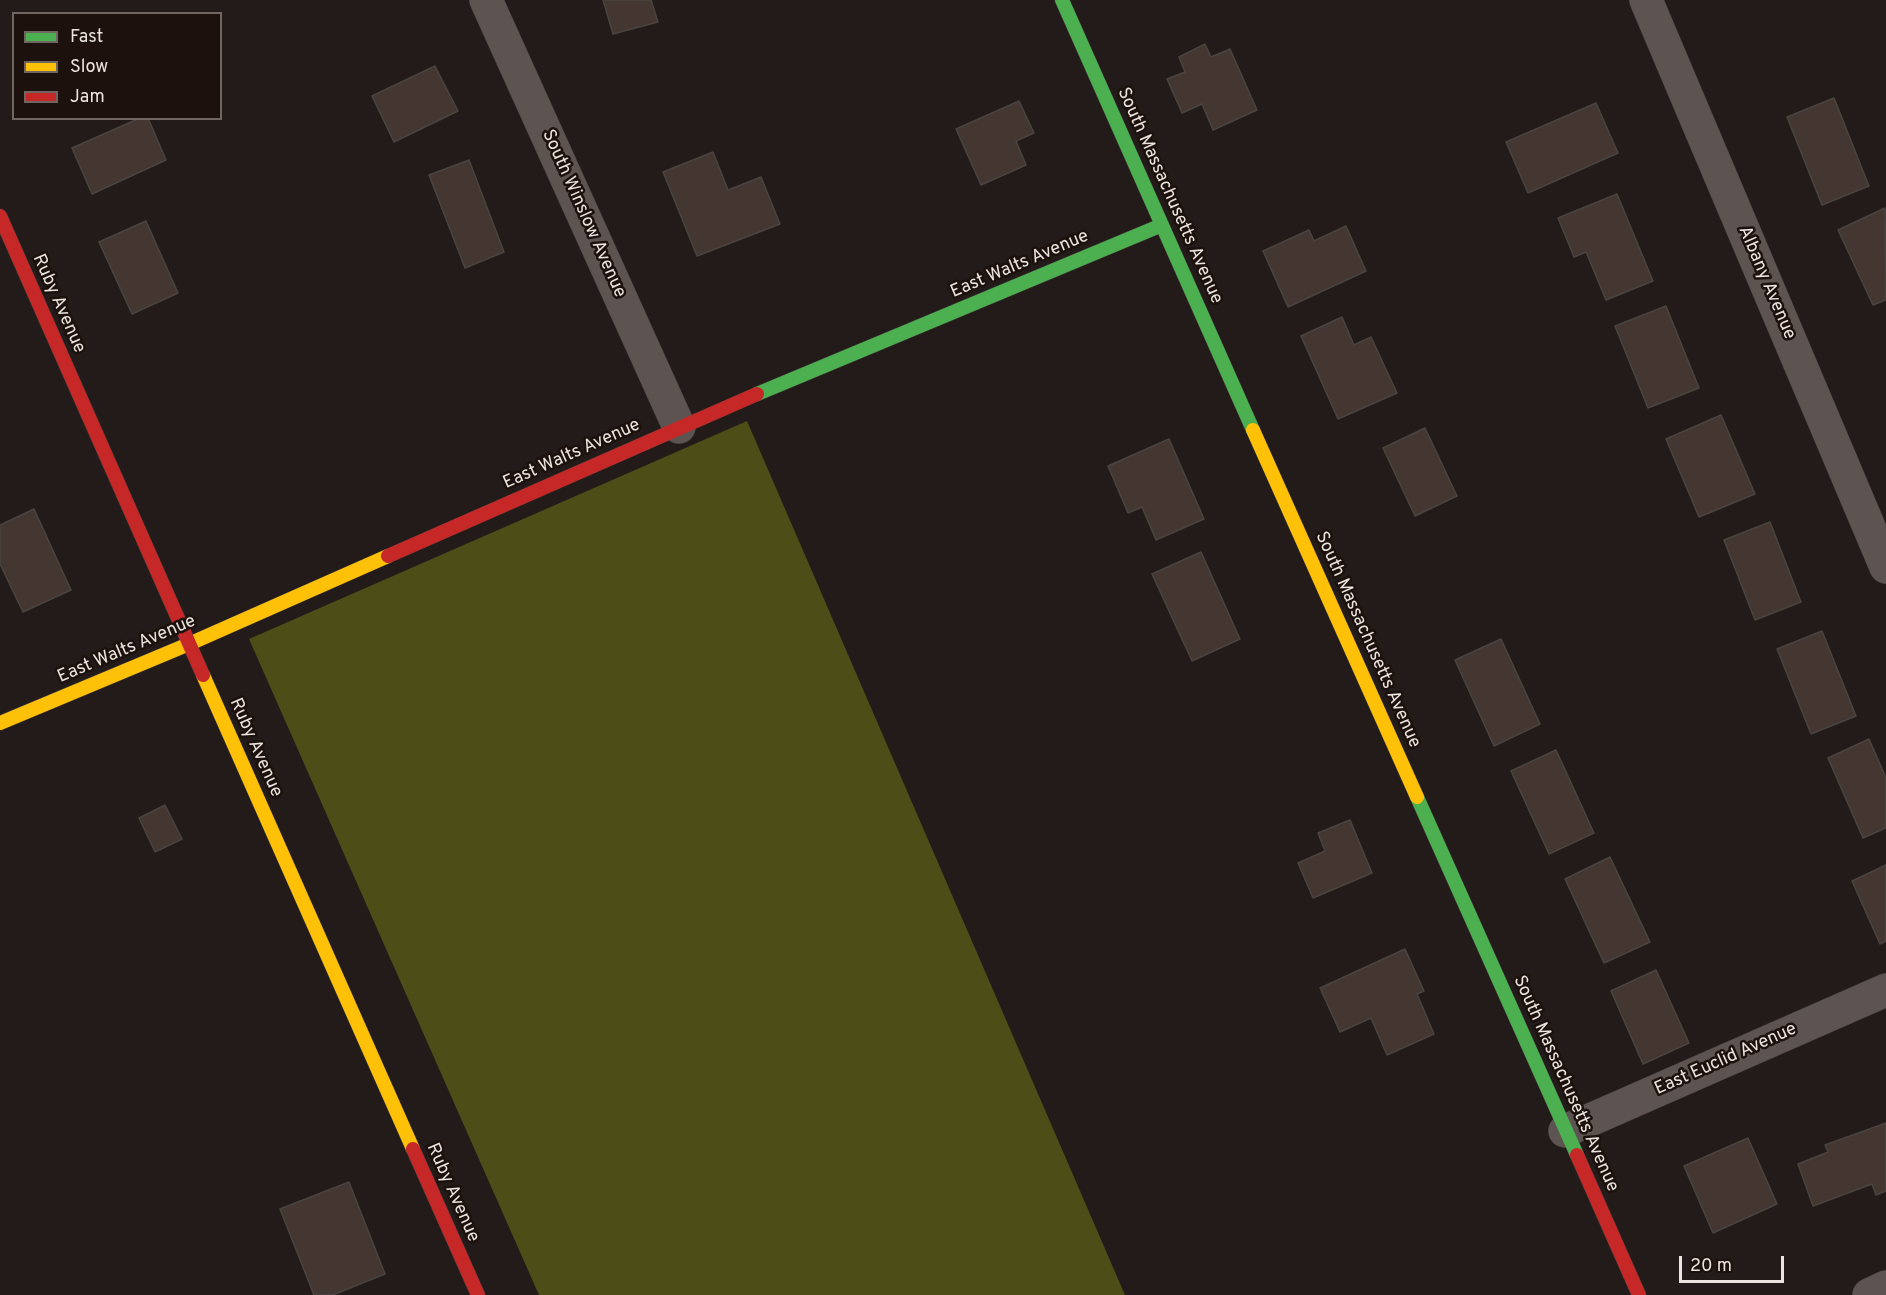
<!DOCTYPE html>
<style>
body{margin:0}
#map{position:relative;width:1886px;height:1295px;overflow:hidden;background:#221b19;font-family:Overpass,sans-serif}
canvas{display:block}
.legend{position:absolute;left:12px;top:12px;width:210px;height:108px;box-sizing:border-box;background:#1c110c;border:2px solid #6f6561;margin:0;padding:8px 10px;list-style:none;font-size:18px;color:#ece4e0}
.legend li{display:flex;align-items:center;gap:12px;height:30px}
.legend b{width:30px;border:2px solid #6f6561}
.scale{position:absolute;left:1679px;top:1256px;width:105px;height:27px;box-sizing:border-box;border:3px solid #ece4e0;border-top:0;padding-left:8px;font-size:18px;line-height:21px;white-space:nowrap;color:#ece4e0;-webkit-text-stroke:4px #1c110c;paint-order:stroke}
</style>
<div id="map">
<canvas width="1886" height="1295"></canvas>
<ul class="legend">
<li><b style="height:8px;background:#4caf50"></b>Fast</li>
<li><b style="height:8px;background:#ffc107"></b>Slow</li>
<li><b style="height:8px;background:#c62828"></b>Jam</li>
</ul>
<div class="scale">20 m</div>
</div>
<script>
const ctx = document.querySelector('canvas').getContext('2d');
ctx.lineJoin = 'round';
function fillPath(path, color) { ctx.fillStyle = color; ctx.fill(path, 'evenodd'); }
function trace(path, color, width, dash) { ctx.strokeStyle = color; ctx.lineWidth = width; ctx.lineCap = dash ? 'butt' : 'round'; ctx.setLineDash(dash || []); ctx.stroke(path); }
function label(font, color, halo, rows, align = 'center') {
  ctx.font = font + ' Overpass,sans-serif'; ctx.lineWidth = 5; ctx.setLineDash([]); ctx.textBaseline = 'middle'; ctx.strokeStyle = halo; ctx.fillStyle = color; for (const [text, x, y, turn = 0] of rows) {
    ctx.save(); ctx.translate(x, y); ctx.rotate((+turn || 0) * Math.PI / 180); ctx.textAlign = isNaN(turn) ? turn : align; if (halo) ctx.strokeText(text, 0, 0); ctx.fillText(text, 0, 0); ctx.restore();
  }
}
fillPath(new Path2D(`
 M747,421l378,874h-586l-290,-656z`), '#4d4d18');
const building = new Path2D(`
 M603,0h48l7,22 -45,12z
 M1205,44l6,13 19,-8 27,61 -44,20 -11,-26 -20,9 -15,-34 18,-7 -6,-15z
 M435,66l23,45 -64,31 -22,-46z
 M1834,98l35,88 -47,19 -35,-88z
 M1019,101l15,32 -18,8 10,24 -45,20 -25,-56z
 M1596,103l22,50 -90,40 -22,-51z
 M140,118h8l18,42 -74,34 -20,-46z
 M713,152l15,38 33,-13 19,47 -83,32 -34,-84z
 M469,160l35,92 -39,16 -36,-93z
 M1617,194l36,87 -47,19 -20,-48 -12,5 -16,-39z
 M1885,208l1,92 -13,5 -35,-75z
 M146,221l32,72 -46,21 -33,-72z
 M1346,226l20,45 -78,36 -25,-56 46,-21 5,11z
 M1666,306l33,82 -51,20 -33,-82z
 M1342,317l12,28 17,-8 26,56 -59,26 -37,-83z
 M1721,415l34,79 -56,23 -33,-78z
 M1425,428l32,68 -42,20 -32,-68z
 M1169,439l35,80 -48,21 -14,-33 -14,6 -20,-47z
 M34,509l37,81 -48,22 -23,-48v-39z
 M1770,522l31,80 -46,18 -31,-80z
 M1201,552l39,87 -48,22 -40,-87z
 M1822,631l34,85 -45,18 -34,-85z
 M1501,639l39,85 -46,22 -39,-86z
 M1869,739l17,39v50l-23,10 -35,-80z
 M1556,750l38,83 -45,21 -38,-83z
 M165,805l17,34 -27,13 -16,-34z
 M1350,820l22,53 -59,25 -15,-35 27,-12 -7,-18z
 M1610,857l40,85 -46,21 -39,-84z
 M1886,865v76l-6,3 -28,-63z
 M1405,949l19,42 -7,3 17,40 -47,21 -16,-37 -31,14 -20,-44z
 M1656,970l33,73 -46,21 -32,-73z
 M1886,1123v68l-10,4 -4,-11 -59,22 -15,-42 30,-12 -3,-7z
 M1748,1138l29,66 -64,29 -29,-67z
 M349,1182l36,92 -52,21h-19l-34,-86z`);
fillPath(building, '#443732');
trace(building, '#4a4441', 1.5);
const street = new Path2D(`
 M486,0l193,427
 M1646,0l240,567
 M1565,1131l321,-141
 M1869,1295l17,-8`);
const fast = new Path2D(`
 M1062,0l191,430
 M757,394l405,-169
 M1417,797l160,358`);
const slow = new Path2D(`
 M1253,430l164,367
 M203,675l210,474
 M0,723l189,-79 199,-88`);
const jam = new Path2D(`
 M0,216l203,459
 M388,556l369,-162
 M413,1149l65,146
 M1577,1155l62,140`);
trace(street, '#3d3836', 34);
trace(fast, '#3d3836', 15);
trace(slow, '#3d3836', 15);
trace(jam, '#3d3836', 15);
trace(street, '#5d5452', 33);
trace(fast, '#4caf50', 14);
trace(slow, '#ffc107', 14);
trace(jam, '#c62828', 14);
label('18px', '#ece4e0', '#1c110c', [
 ["South Massachusetts Avenue",1169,196,66],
 ["South Winslow Avenue",583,214,66],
 ["East Walts Avenue",1020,265,-23],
 ["Albany Avenue",1766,283,67],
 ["Ruby Avenue",58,304,66],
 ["East Walts Avenue",572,455,-24],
 ["South Massachusetts Avenue",1367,640,66],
 ["East Walts Avenue",127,650,-23],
 ["Ruby Avenue",255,748,66],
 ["East Euclid Avenue",1726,1060,-24],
 ["South Massachusetts Avenue",1565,1084,66],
 ["Ruby Avenue",452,1193,66]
]);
</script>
